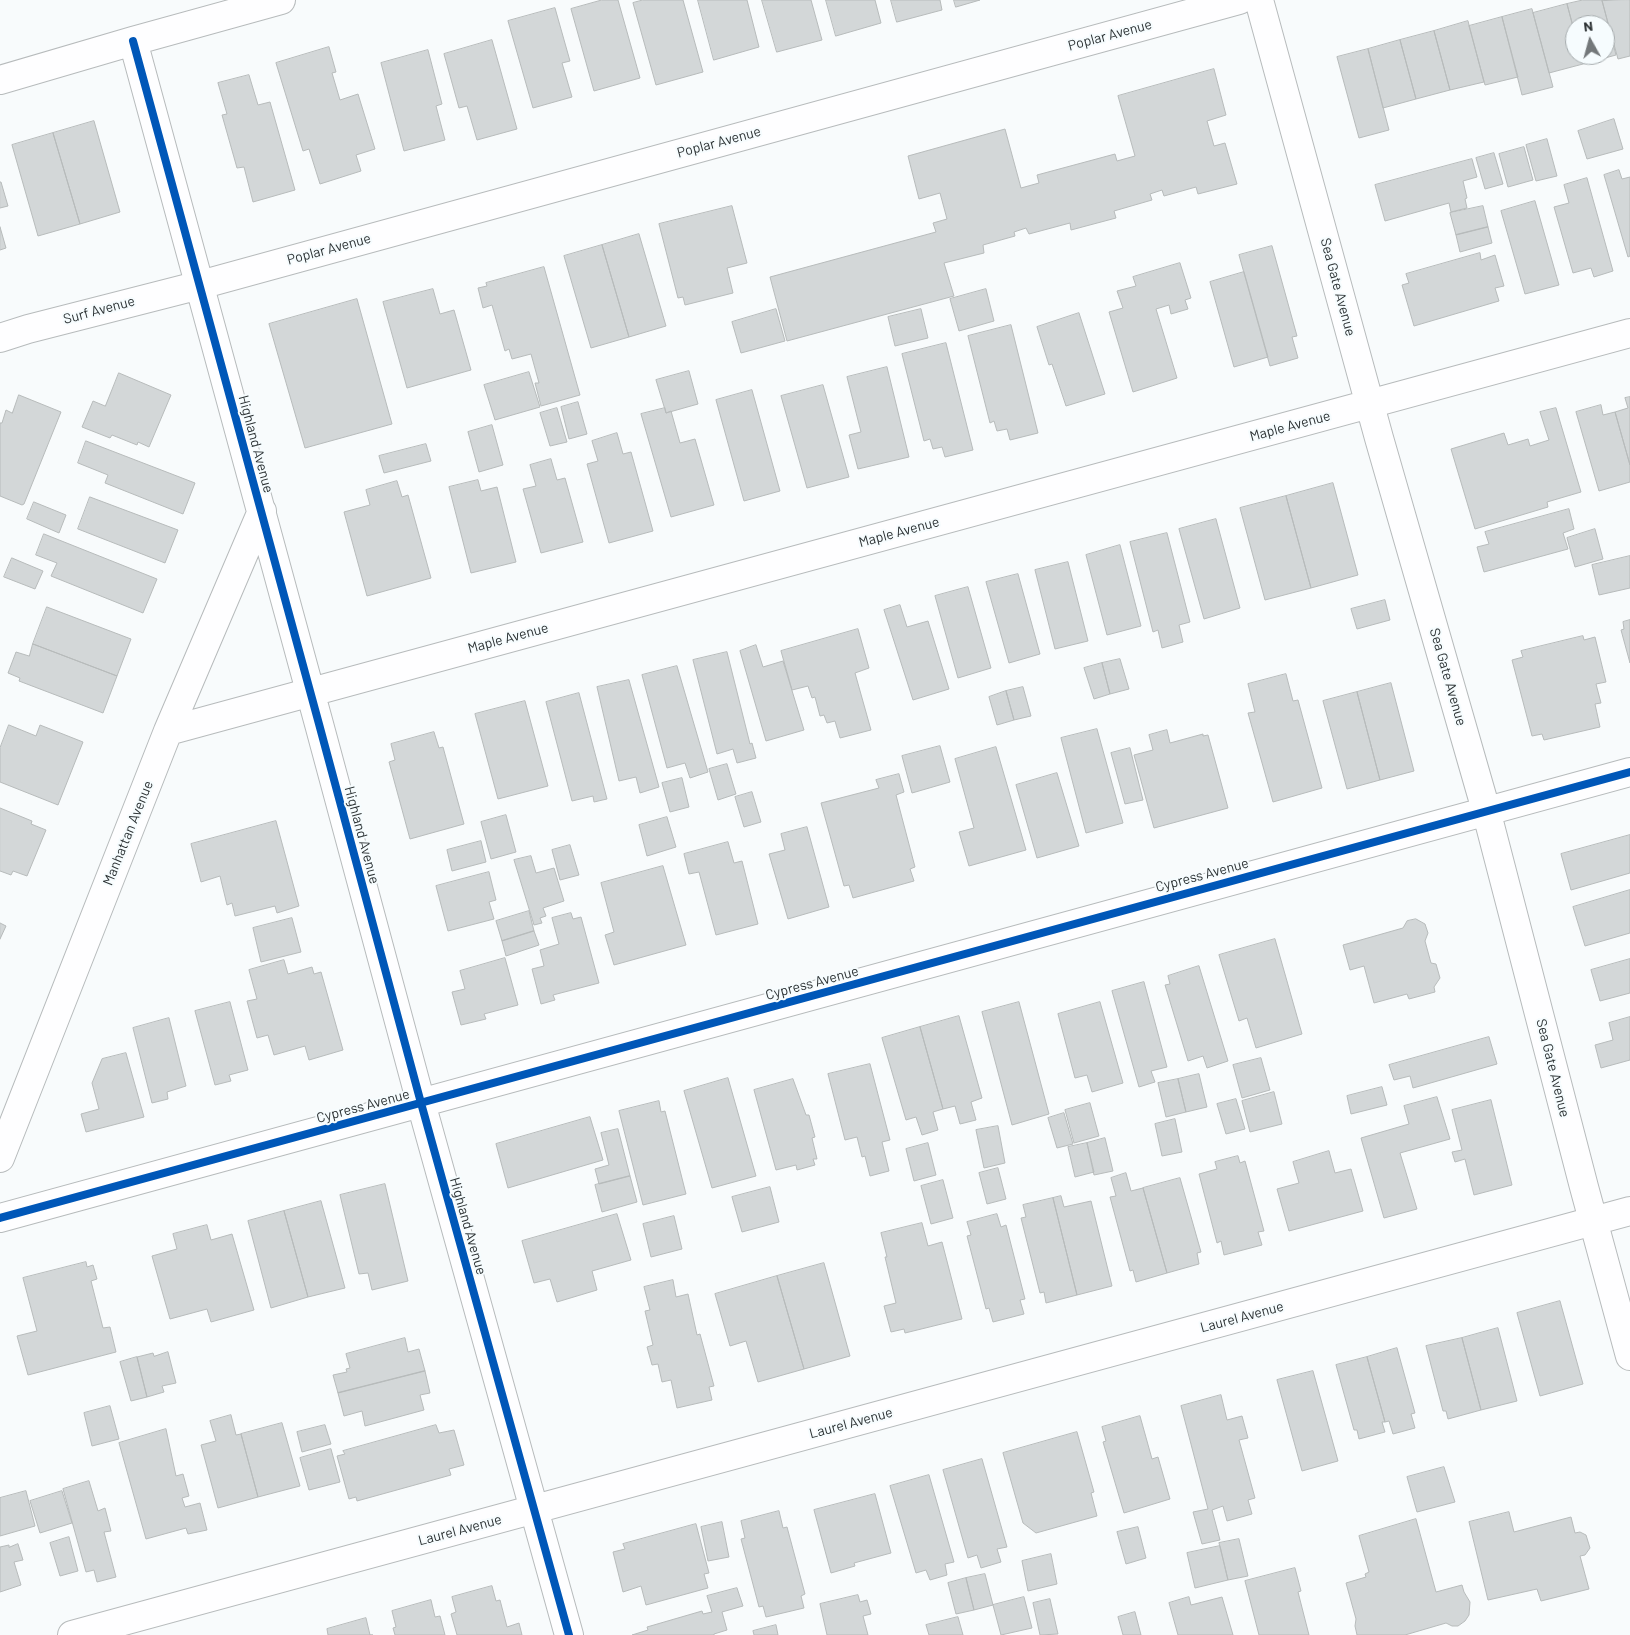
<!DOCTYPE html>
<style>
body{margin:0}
#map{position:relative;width:1630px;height:1635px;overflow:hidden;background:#f8fbfc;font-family:Barlow,sans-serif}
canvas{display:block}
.north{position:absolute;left:1565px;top:15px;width:50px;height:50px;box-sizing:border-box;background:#f6fcfe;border:1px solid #a5abad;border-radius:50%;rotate:353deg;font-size:14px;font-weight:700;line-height:20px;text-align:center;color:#2c3234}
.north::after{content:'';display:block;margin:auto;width:18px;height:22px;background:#73787a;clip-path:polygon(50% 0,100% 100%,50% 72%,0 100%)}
</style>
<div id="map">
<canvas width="1630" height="1635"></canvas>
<div class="north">N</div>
</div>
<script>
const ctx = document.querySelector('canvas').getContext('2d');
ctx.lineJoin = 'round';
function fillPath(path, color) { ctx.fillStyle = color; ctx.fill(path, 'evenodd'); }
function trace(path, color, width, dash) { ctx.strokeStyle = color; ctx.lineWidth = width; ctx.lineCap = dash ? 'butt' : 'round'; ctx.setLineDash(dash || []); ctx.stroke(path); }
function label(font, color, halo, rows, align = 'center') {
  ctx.font = font + ' Barlow,sans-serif'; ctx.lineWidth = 4; ctx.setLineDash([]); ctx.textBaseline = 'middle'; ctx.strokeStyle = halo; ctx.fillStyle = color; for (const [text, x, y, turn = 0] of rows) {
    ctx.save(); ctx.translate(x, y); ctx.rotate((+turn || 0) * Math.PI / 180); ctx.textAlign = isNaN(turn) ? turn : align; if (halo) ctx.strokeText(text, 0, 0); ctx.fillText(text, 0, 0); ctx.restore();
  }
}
const building = new Path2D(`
 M602,0h16l22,78 -46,13 -23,-82z
 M643,0h40l20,72 -47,13 -23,-82z
 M698,0h49l12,47 -45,13z
 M762,0h49l11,40 -45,12z
 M826,0h49l6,23 -45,13z
 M891,0h49l2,10 -45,12z
 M954,0h26l-24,7z
 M1583,0h19l14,55 -33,9 -2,-9h24v-30h-30v9l-8,-30z
 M1630,0v56l-12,3 -16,-58z
 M1567,4l8,30v21h6l2,9 -34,9 -16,-60z
 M555,8l15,53 -8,2 10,34 -39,11 -25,-87z
 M1532,9l21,78 -31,8 -20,-78z
 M1502,17l16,60 -33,8 -16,-59z
 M1468,21l16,61 -34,8 -16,-59z
 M1434,31l16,59 -34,9 -16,-59z
 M492,40l25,89 -40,11 -10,-34 -8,2 -15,-54z
 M1400,40l16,59 -33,9 -15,-59z
 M329,47l7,25 -4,1 8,27 18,-6 17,55 -19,6 5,16 -41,13 -11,-35 -6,2 -27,-88z
 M1368,49l21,81 -30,8 -22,-81z
 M428,50l14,54 -6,2 9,34 -41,11 -23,-88z
 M1214,69l12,46 -19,6 7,25 11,-3 12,41 -39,10 -2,-7 -32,9 -2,-6 -12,4 2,6 -38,11 2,7 -45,12 -1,-7 -41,11 -3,-6 -12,4 1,4 -32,9 1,8 -40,10 10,33 -167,45 -17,-64 166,-45 -3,-9 14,-4 -7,-26 -21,6 -11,-43 97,-27 16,59 18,-5 -2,-8 78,-21 2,7 18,-5 -17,-60z
 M249,75l9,30 12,-3 25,88 -42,12 -9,-35 -7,1 -15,-53 5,-1 -9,-31z
 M1614,119l9,30 -36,10 -9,-28z
 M94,121l26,91 -40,12 -27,-91z
 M53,133l27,91 -42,12 -26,-91z
 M1547,139l10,37 -21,5 -10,-36z
 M1524,147l9,33 -25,7 -9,-33z
 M1494,153l9,31 -18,5 -9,-31z
 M1472,159l5,18 -14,4 4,17 -2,1 2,9 -16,4 -2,-9 -64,18 -10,-36z
 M1619,170l3,9 8,-2v79l-2,1 -24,-82z
 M1587,178l26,93 -19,6 -3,-9 -18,5 -19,-66 15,-4 -5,-18z
 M0,182h1l7,24 -8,2z
 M1535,201l24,84 -34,9 -24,-83z
 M732,206l15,57 -20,5 6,25 -48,12 -2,-8 -5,1 -19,-74z
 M1483,206l5,21 -32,8 -6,-22z
 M0,227l6,21 -6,2z
 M1488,227l4,16 -32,9 -4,-17z
 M639,234l27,92 -37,11 -27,-92z
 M602,245l27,92 -38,11 -27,-92z
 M1272,246l25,90 -5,1 6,21 -28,8 -31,-111z
 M1480,253l1,7 14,-5 9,31 -9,2 4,13 -85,25 -12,-41 7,-2 -3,-9z
 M1180,263l11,35 -6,2 3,9 -17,5 -2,-9 -13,4 21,69 -44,14 -24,-80 14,-4 -6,-17 19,-5 -3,-9z
 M544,267l36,128 -39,11 -6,-23h4l-8,-29 -19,5 -3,-10 -4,2 -13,-46 -9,3 -5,-20 9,-2 -1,-3z
 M1244,272l24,85 -34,10 -24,-85z
 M433,289l7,25 14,-4 17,60 -64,18 -24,-86z
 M986,289l8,32 -35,10 -9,-32z
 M357,299l35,125 -87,24 -36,-124z
 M776,309l9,32 -44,12 -9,-31z
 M921,309l7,29 -33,8 -7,-29z
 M1079,313l26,81 -39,12 -14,-42 -3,1 -12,-38z
 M1011,325l27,108 -28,7 -3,-11 -10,2 -3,-10 -4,2 -22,-87z
 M946,343l27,107 -28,7 -3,-10 -9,2 -3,-10 -6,2 -22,-87z
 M887,367l22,90 -51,12 -9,-34 12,-3 -14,-55z
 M689,371l9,33 -32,9 -10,-33z
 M529,372l11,35 -45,13 -11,-35z
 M119,373l52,22 -22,52 -11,-5 -1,3 -25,-10 -2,3 -28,-11 11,-26 12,5z
 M823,385l26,92 -42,11 -26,-92z
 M752,390l28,101 -36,10 -28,-101z
 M19,395l42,17 -37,92 -2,1 -22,-9v-73h2l4,-13 6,3z
 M1630,397v68l-15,-53 13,-4 -3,-10z
 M578,402l9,32 -18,5 -8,-32z
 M1601,405l2,10 12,-3 15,53v17l-31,9 -23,-79z
 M557,408l10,34 -17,4 -10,-33z
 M665,408l1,5 5,-2 9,32 15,-4 19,66 -43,12 -30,-103z
 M1556,408l25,84 -34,10 1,5 -73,22 -24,-80 53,-16 4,12 20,-6 2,7 19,-6 -9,-28z
 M492,425l11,40 -24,7 -11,-40z
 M617,433l6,21 8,-2 22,79 -44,12 -22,-79 11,-3 -6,-20z
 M86,441l109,42 -12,31 -78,-31 3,-8 -30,-12z
 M426,444l5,17 -47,12 -5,-17z
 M551,459l6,21 8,-2 18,64 -42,11 -18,-64 13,-3 -6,-21z
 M478,480l3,11 16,-4 19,75 -45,11 -22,-86z
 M397,481l5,16 6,-2 23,83 -64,18 -23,-84 26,-7 -4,-15z
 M1333,483l25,92 -47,13 -25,-92z
 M1286,496l25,92 -46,12 -25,-92z
 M90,497l88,33 -13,33 -87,-34z
 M34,502l32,13 -7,18 -32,-14z
 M1569,509l5,20 -11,4 5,16 -84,23 -7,-25 12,-3 -4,-12z
 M1216,519l24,89 -36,11 -25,-90z
 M1595,529l8,30 -28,8 -8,-29z
 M1167,533l23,89 -11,3 4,17 -21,6 -4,-18 -5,2 -23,-90z
 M44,534l113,45 -14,34 -92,-37 6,-13 -21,-8z
 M1120,545l21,81 -34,9 -21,-80z
 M1630,556v32l-31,7 -7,-30z
 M12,558l31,13 -8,18 -31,-12z
 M1068,562l20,79 -33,8 -20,-79z
 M1018,574l22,80 -31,9 -23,-81z
 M968,587l23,81 -33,10 -23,-82z
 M1385,600l5,20 -33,9 -6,-20z
 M900,605l7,22 21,-6 21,68 -36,11 -29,-90z
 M47,607l84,32 -14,37 -84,-32z
 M1630,620v43l-9,-33 3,-1 -1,-7z
 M858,629l11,39 -14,5 16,57 -31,8 -5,-17 -8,2 -3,-8 -4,1 -5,-19 -3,1 -4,-12 -16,4 -11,-39z
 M1583,636l1,4 11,-3 11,45 -10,2 5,19 -6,1 5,23 -56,13 -2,-6 -10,2 -20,-76 11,-3 -2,-6z
 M33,644l84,32 -14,37 -84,-32 1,-3 -12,-5 8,-21 13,4z
 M756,645l7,22 20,-6 21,69 -38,11 -26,-90z
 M727,652l23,92 2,-1 4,15 -19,5 -4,-14 -16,5 -24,-94z
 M1120,659l9,30 -19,5 -8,-31z
 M1102,663l8,31 -16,5 -10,-31z
 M677,666l31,106 -18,6 -5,-15 -18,5 -25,-93z
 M1286,674l7,27 5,-1 24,88 -49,14 -25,-89 7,-1 -7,-28z
 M629,680l30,107 -19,6 -4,-16 -17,4 -22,-94z
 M1391,683l23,88 -34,9 -23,-88z
 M1023,687l8,29 -17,4 -8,-29z
 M1006,691l8,29 -17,5 -8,-28z
 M1357,692l23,88 -33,9 -24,-88z
 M579,693l28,106 -13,3 -1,-6 -21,5 -26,-99z
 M525,701l23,85 -50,13 -23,-85z
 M9,725l27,11 4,-11 43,17 -25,63 -58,-23v-34z
 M1097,729l26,94 -37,10 -25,-95z
 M1167,730l3,13 33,-9v2l5,-1 20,73 -74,20 -20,-73 19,-5 -4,-15z
 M434,732l5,16 4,-1 21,77 -54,15 -21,-77 6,-2 -4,-16z
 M940,746l10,36 -38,11 -10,-37z
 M996,747l30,103 -57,16 -10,-34 15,-4 -19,-69z
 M1130,748l13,52 -18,4 -14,-51z
 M727,764l9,30 -18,6 -9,-31z
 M1057,773l22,73 -42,12 -21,-73z
 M899,774l5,18 -8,3 19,72 -5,2 4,12 -61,17 -4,-13 -5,1 -23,-83 58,-15 -3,-8z
 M682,778l7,29 -19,5 -8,-29z
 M752,792l9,30 -17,5 -9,-30z
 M0,808l32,13 -1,3 15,6 -19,46 -14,-5 -2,4 -11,-4z
 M506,815l10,37 -25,7 -10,-37z
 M667,817l9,30 -29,9 -8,-31z
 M276,821l23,85 -22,7 -2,-7 -40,10 -3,-13 -5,2 -7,-29 -19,6 -10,-38z
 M807,827l22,80 -41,12 -19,-65 16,-4 -4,-16z
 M1630,835v38l-59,17 -10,-36z
 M481,841l5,21 -34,9 -5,-21z
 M728,842l6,21 8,-2 16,63 -42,11 -17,-63 -10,2 -5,-20z
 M570,845l9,30 -19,5 -8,-30z
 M531,856l5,17 18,-5 10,33 -21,7 3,8 -6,2 2,5 -8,2 -20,-65z
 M663,866l23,79 -72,20 -9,-30 9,-3 -13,-49z
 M489,872l7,28 -7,2 5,17 -46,12 -12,-45z
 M1630,890v43l-45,13 -12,-39z
 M529,911l5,20 -32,10 -6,-20z
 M571,913l2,6 8,-2 18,66 -46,12 2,5 -14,4 -9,-35 12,-3 -4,-16 19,-6 -7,-26z
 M292,918l9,34 -40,10 -8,-34z
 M1416,919l9,5 3,9 -3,8 6,22 5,1 4,14 -6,9 1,5 -26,7 -2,-5 -33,9 -10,-37 -14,4 -7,-25 60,-17 4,-7z
 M0,923l6,3 -6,13z
 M534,931l5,14 -33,11 -4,-15z
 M1275,939l27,95 -46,14 -9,-30 -8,3 -20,-66z
 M505,958l13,47 -34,9 2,5 -25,6 -9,-33 13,-3 -5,-18z
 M1630,959v34l-30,8 -9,-31z
 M284,960l4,14 24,-7 2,7 7,-2 22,78 -34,10 -4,-14 -31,9 -6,-20 -11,3 -10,-37 10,-2 -8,-29z
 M1199,966l29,95 -21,7 -4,-12 -15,5 -23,-76 5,-1 -2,-8z
 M1144,982l23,85 -16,4 4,11 -16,5 -27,-96z
 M230,1002l18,68 -19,5 2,6 -16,4 -20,-74z
 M1019,1002l30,112 -37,11 -30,-113z
 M1100,1002l23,81 -31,9 -5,-17 -12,3 -17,-64z
 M959,1016l23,82 -11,4 5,18 -16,4 -5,-18 -12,3 -23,-82z
 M1630,1017v43l-29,8 -6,-23 18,-5 -4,-17z
 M169,1018l17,68 -19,6 1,7 -16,4 -19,-75z
 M920,1027l23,82 -10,3 5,18 -16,5 -6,-18 -10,3 -24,-82z
 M1489,1037l8,27 -84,24 -3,-12 -16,4 -5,-15z
 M126,1053l18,64 -58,15 -5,-18 18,-5 -7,-26 10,-24z
 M1261,1058l9,32 -28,8 -9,-33z
 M870,1064l20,76 -8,2 7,29 -19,5 -5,-20 -3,1 -5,-20 -12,3 -17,-66z
 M1199,1074l8,33 -21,5 -8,-33z
 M728,1078l28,98 -44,12 -28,-97z
 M793,1079l13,36h3l6,22 -3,1 5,21h-4l2,6 -18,5 -1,-5 -20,5 -22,-80z
 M1178,1079l8,33 -20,5 -8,-34z
 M1382,1087l5,18 -36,9 -4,-18z
 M1274,1092l8,32 -32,8 -8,-31z
 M1437,1097l13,42 -50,14 17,56 -33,9 -23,-80 48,-14 -5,-18z
 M1236,1099l9,30 -19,5 -9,-30z
 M1491,1100l21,85 -38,10 -9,-36 -10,3 -3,-10 10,-2 -10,-40z
 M659,1101l2,11 4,-1 21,83 -43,11 -24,-94z
 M1090,1103l9,33 -25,7 -9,-33z
 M1064,1113l9,31 -16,4 -9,-30z
 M590,1117l13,43 -95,28 -12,-44z
 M1175,1119l7,33 -20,4 -7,-32z
 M998,1126l7,37 -21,5 -8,-38z
 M618,1129l12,47 -31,8 -4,-15 14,-4 -8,-32z
 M1105,1138l8,33 -19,4 -7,-32z
 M928,1143l8,32 -22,6 -8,-32z
 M1087,1143l7,29 -19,5 -7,-30z
 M1329,1151l6,22 16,-4 12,42 -74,20 -12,-42 22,-6 -6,-21z
 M1238,1156l2,7 5,-2 19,70 -6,1 4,13 -38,10 -3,-14 -4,2 -18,-69 18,-5 -2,-7z
 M998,1168l8,31 -19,5 -8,-31z
 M1126,1173l5,18 12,-3 24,85 -31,9 -3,-12 -3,1 -20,-74 6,-1 -5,-18z
 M630,1176l7,26 -35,10 -7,-27z
 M1180,1178l21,74 -4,1 2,11 -32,9 -24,-85z
 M943,1180l10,38 -22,6 -10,-38z
 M385,1184l23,97 -36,9 -4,-17 -9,1 -19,-79z
 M770,1187l9,35 -37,10 -10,-35z
 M1061,1196l3,11 27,-6 21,85 -35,9 -24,-97z
 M1053,1198l24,97 -31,8 -2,-11 -4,1 -19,-75 5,-1 -3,-12z
 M321,1201l24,87 -37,9 -24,-86z
 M284,1211l24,86 -37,11 -23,-87z
 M617,1214l14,46 -39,11 5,19 -40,12 -7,-23 -16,4 -12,-42z
 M997,1214l4,13 5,-2 19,74 -5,1 4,14 -31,8 -4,-14 -3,1 -19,-73 4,-1 -4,-13z
 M674,1216l8,33 -31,8 -8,-33z
 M922,1223l6,23 14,-4 20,77 -57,14 -1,-4 -13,3 -7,-26 12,-3 -11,-46h2l-6,-24z
 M207,1225l4,15 21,-6 22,76 -43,12 -4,-13 -37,10 -18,-63 25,-7 -4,-15z
 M86,1262l1,5 6,-2 4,14 -6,2 12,47 7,-1 6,25 -88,23 -11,-39 20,-5 -14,-53z
 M824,1263l26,93 -46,13 -27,-93z
 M777,1276l27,93 -46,13 -12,-41 -16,5 -15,-52z
 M673,1280l3,17 12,-3 9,41 3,-1 14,52 -5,1 3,13 -35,8 -6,-28 -9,2 -4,-18 -6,1 -5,-18 6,-2 -8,-34 5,-1 -6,-23z
 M1560,1301l23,83 -43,12 -23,-83z
 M1498,1328l19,73 -36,9 -19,-72z
 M405,1338l3,14 11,-3 6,22 -87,22 -5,-18 14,-3 -1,-3 4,-1 -4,-14z
 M1462,1338l19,72 -33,9 -2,-8h-3l-17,-65z
 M1397,1348l18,65 -4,1 4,14 -22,6 -4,-13 -4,1 -18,-65z
 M168,1352l8,31 -14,3 2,6 -17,5 -10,-40 16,-4 1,3z
 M137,1357l10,40 -16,4 -11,-39z
 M1367,1357l18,65h-3l3,10 -26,7 -2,-9h-3l-18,-65z
 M425,1371l5,22 -10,2 4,15 -59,16 -3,-15 -18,5 -6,-23z
 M1313,1371l25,90 -36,10 -25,-91z
 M1221,1395l6,25 15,-4 6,22 -9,2 16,58 -7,2 4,14 -25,7 -4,-15 -11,4 8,30 -18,4 -9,-32 15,-3 -27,-103z
 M110,1406l9,33 -27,7 -8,-33z
 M231,1415l5,20 5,-1 17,63 -40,11 -17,-63 15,-4 -6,-20z
 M1140,1416l12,43 6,-2 12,42 -46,14 -21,-71 3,-1 -4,-14z
 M282,1423l18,63 -42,11 -17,-63z
 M325,1425l6,19 -29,8 -5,-20z
 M436,1425l3,8 15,-3 10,35 -15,4 2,6 -94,26 -1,-4 -7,2 -12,-43 8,-2 -2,-3z
 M166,1429l10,47 7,-2 6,22 -7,2 3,9 15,-4 7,27 -19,4 -2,-6 -40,11 -27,-96z
 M1077,1432l17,60 -3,1 6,23 -61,17 -13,-10 -20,-70z
 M331,1449l9,33 -31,8 -9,-32z
 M982,1459l25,88 -10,2 4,13 -20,6 -4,-13 -9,3 -25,-88z
 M1444,1467l11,35 -38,10 -10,-35z
 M929,1475l25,87 -9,2 2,11 -17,5 -4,-10 -10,3 -26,-87z
 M89,1481l9,30 7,-3 6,23 -7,1 12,45 -19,5 -3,-12 -8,2 -23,-83z
 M26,1491l9,35 -35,10v-38z
 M62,1491l10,32 -32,10 -10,-32z
 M875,1494l16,59 -37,10 1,3 -24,7 -17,-63z
 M779,1511l4,17 4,-1 18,67 -4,2 3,12 -38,9 -3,-11 -4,1 -18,-68 4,-1 -4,-17z
 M1509,1512l5,20 57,-15 4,16 5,-1 6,3 4,13 -5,7 -5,1 9,33 -48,12 -4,-12 -49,11 -19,-78z
 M1416,1519l20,73 26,-7 2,7 6,10 -1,13 -4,6 -7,5h-6l-6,-3 -41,12h-48l-2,-9 1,-7 -10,-36 20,-6 -1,-3 4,-2 -10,-36z
 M722,1522l7,35 -21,4 -7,-34z
 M696,1524l13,49 -5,1 4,14 -62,17 -5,-19 -18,6 -10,-40 12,-3 -2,-5z
 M1138,1527l8,31 -20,6 -9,-32z
 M69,1537l9,34 -18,5 -10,-33z
 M1239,1539l9,37 -20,4 -9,-37z
 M18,1544l5,16 -9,2 7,23 -21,7v-45l9,-2v2z
 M1220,1546l8,34 -33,8 -8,-35z
 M1051,1554l6,30 -29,7 -6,-30z
 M1295,1568l6,23 -3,1 11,43h-50l-14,-54z
 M985,1574l8,31 -19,5 -8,-32z
 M966,1578l8,32 -18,4 -8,-31z
 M492,1586l4,15 4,-1 7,27 12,-4 3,12h-65l-6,-21 5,-2 -4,-15z
 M737,1588l6,18 -21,6 5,18 -13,4v1h-82l16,-5 -1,-3 55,-16 1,3 9,-2 -5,-16z
 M858,1595l2,7 7,-2 4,14 -8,2 5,19h-41l-7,-31z
 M1024,1597l8,31 -31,7 -8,-30z
 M1189,1597l2,8 31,-8 11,38h-55l-9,-32z
 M1050,1599l8,35 -18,1 -7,-32z
 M431,1600l4,17 5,-1 5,19h-50l-2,-7 3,-1 -4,-16z
 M1135,1612l6,23h-18l-5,-18z
 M958,1617l5,18h-34l-3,-10z
 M366,1618l4,17h3h-45l-1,-6z
 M776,1625l2,10h-24l-1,-4z`);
fillPath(building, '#d3d7d8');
trace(building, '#b7bbbb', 1);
const street = new Path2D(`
 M1259,0l120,438 107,372 98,377 46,169
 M133,41l186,683 102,379 148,532
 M0,80l133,-39 148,-41
 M0,338l28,-9 172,-44 1039,-285
 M168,731l1462,-398
 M0,1158l168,-427 94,-220
 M0,1218l1630,-446
 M72,1635l1558,-424`);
trace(street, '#b7bbbc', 30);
trace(street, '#fefeff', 28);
trace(new Path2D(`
 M133,41l186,683 102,379 148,532
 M0,1218l1630,-446`), '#0057b8', 8);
label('14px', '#2c3234', '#f6fcfe', [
 ["Poplar Avenue",1110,35,-15],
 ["Poplar Avenue",719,142,-15],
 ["Poplar Avenue",329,249,-15],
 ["Sea Gate Avenue",1338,287,75],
 ["Surf Avenue",99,310,-15],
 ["Maple Avenue",1290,426,-15],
 ["Highland Avenue",256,444,75],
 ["Maple Avenue",899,532,-15],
 ["Maple Avenue",508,638,-15],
 ["Sea Gate Avenue",1448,677,74],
 ["Manhattan Avenue",128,833,-68],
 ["Highland Avenue",362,835,75],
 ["Cypress Avenue",1202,875,-15],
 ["Cypress Avenue",812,983,-15],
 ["Sea Gate Avenue",1553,1068,76],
 ["Cypress Avenue",363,1106,-15],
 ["Highland Avenue",468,1226,74],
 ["Laurel Avenue",1242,1317,-15],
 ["Laurel Avenue",851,1423,-15],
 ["Laurel Avenue",460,1530,-15]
]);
</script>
